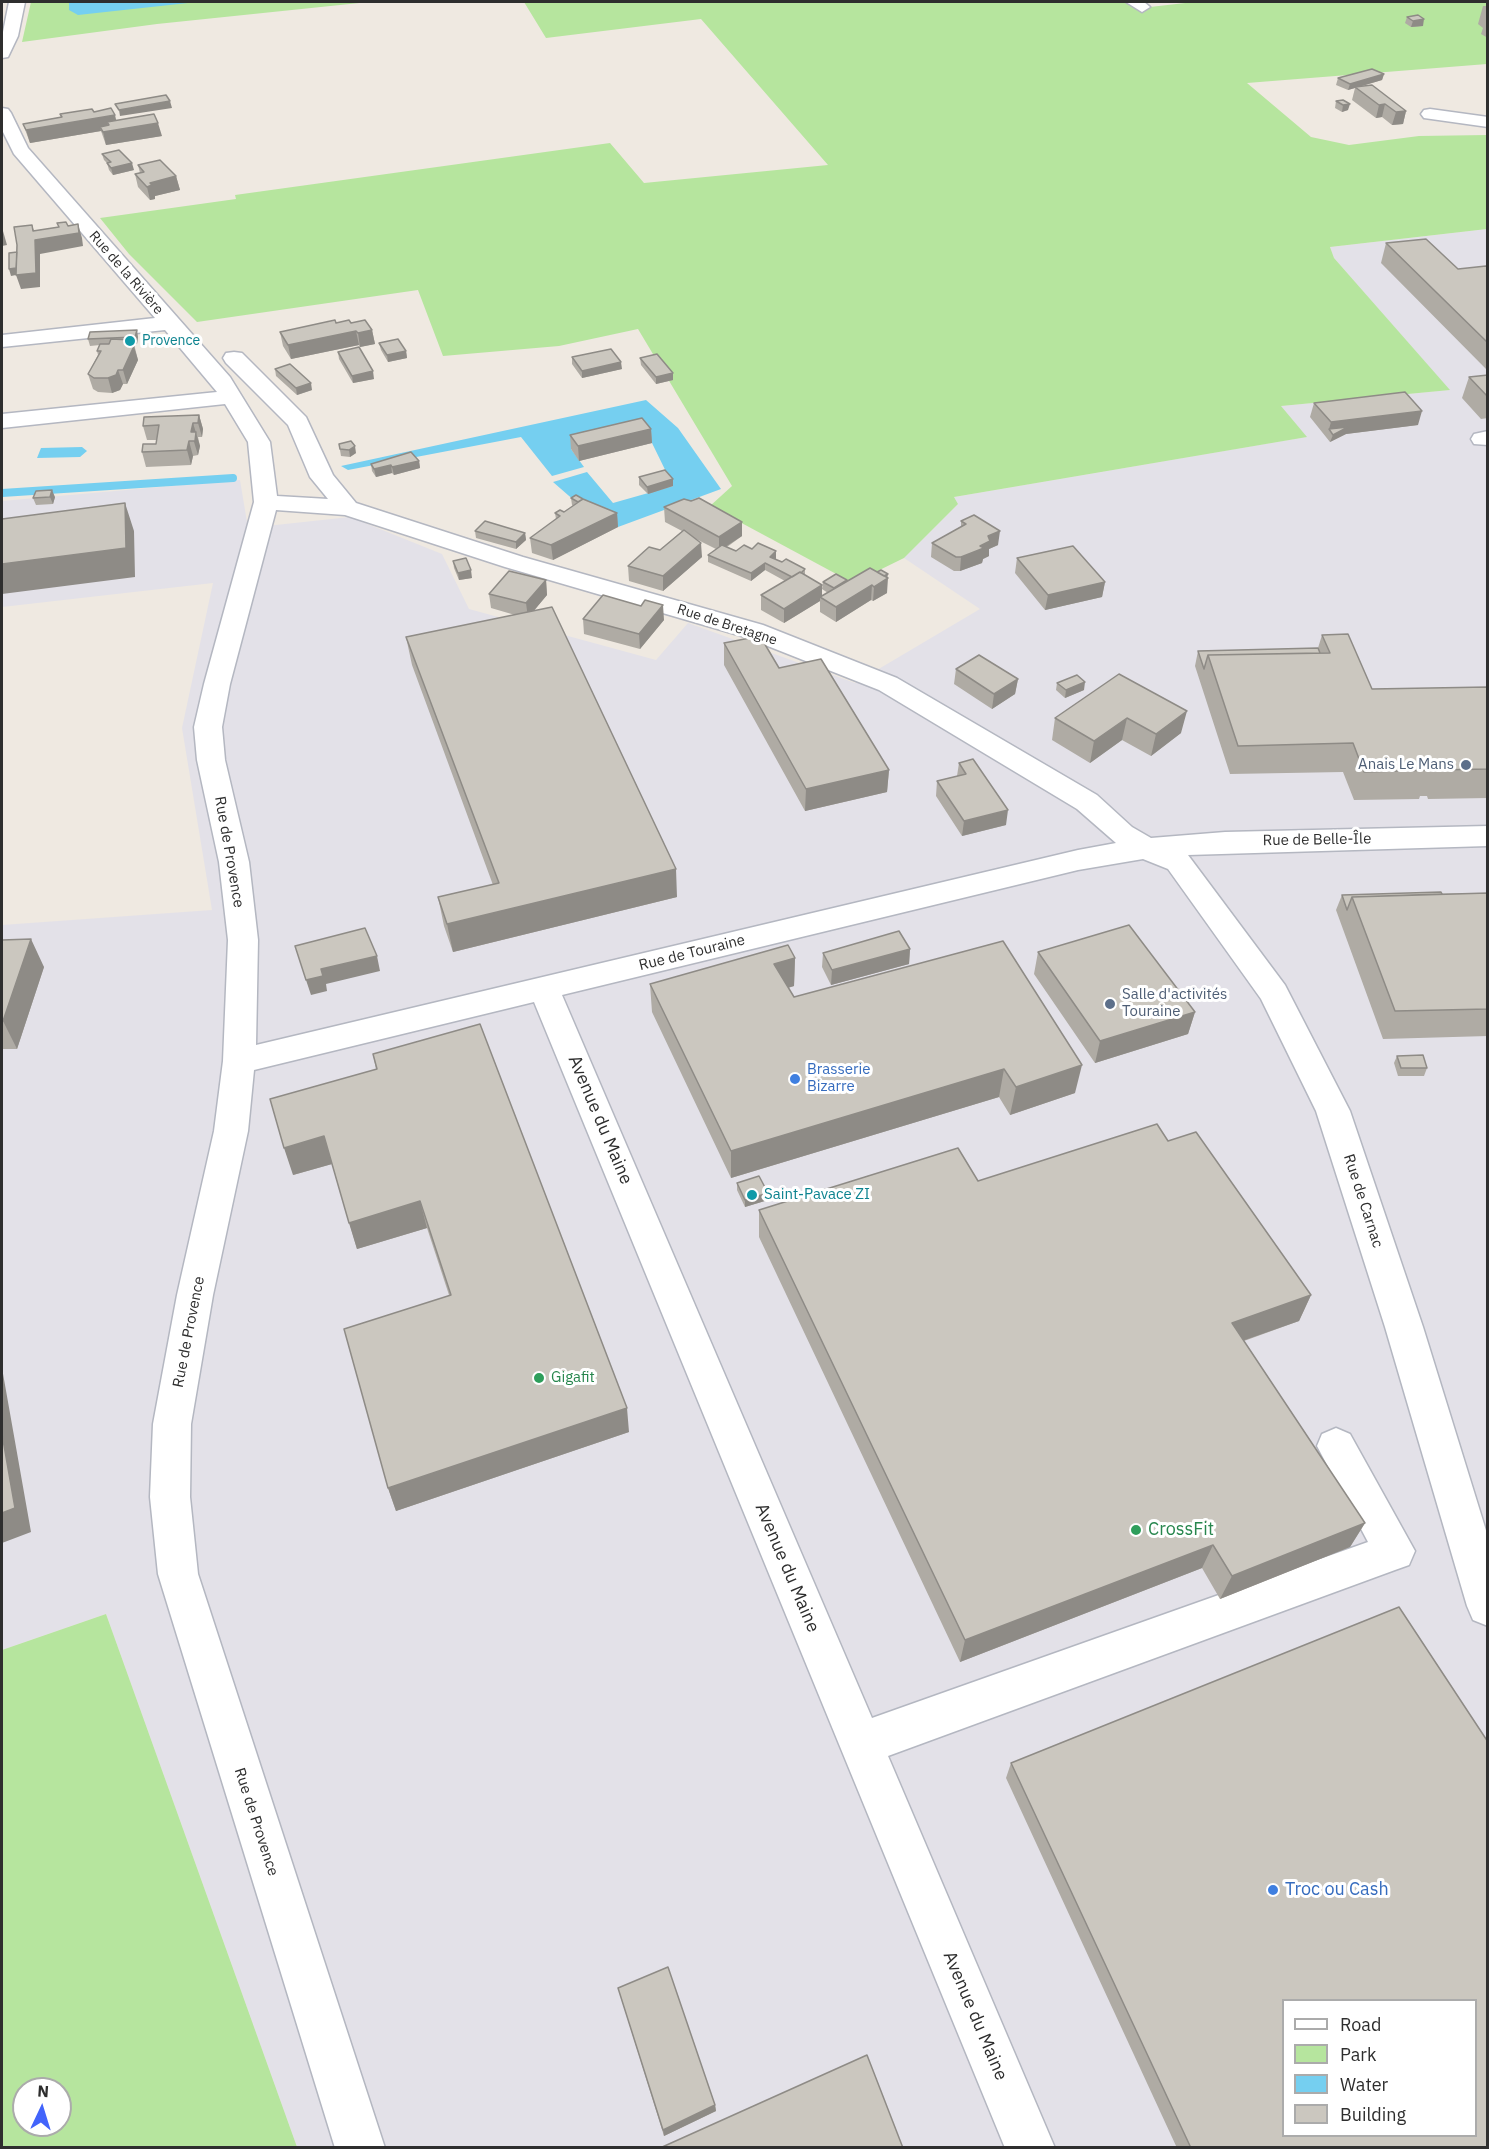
<!DOCTYPE html>
<meta charset="utf-8">
<style>
body{margin:0}
#map{position:relative;width:1489px;height:2149px;overflow:hidden;background:#efe9e1;font-family:"IBM Plex Sans",sans-serif}
canvas{display:block}
.frame{position:absolute;inset:0;border:3px solid #2e2e2e;pointer-events:none}
.legend{position:absolute;left:1282px;top:1999px;width:195px;height:138px;box-sizing:border-box;background:#fff;border:2px solid #ababab;margin:0;padding:8px 10px;list-style:none;font-size:18px;color:#2e2e2e}
.legend li{display:flex;align-items:center;gap:12px;height:30px}
.legend b{width:30px;border:2px solid #ababab}
.north{position:absolute;left:12px;top:2077px;width:60px;height:60px;box-sizing:border-box;background:#fff;border:2px solid #ababab;border-radius:50%;rotate:4deg;font-size:16px;font-weight:700;line-height:24px;text-align:center;color:#2e2e2e}
.north::after{content:'';display:block;margin:auto;width:21px;height:27px;background:#4264fb;clip-path:polygon(50% 0,100% 100%,50% 72%,0 100%)}
</style>
<div id="map">
<canvas width="1489" height="2149"></canvas>
<div class="frame"></div>
<ul class="legend">
<li><b style="height:8px;background:#fff"></b>Road</li>
<li><b style="height:16px;background:#b6e59e"></b>Park</li>
<li><b style="height:16px;background:#75cff0"></b>Water</li>
<li><b style="height:16px;background:#cbc7bf"></b>Building</li>
</ul>
<div class="north">N</div>
</div>
<script>
const ctx = document.querySelector('canvas').getContext('2d');
ctx.lineJoin = 'round';
function fillPath(path, color) { ctx.fillStyle = color; ctx.fill(path, 'evenodd'); }
function trace(path, color, width, dash) { ctx.strokeStyle = color; ctx.lineWidth = width; ctx.lineCap = dash ? 'butt' : 'round'; ctx.setLineDash(dash || []); ctx.stroke(path); }
function label(font, color, halo, rows, align = 'center') {
  ctx.font = font + ' "IBM Plex Sans",sans-serif'; ctx.lineWidth = 6; ctx.setLineDash([]); ctx.textBaseline = 'middle'; ctx.strokeStyle = halo; ctx.fillStyle = color; for (const [text, x, y, turn = 0] of rows) {
    ctx.save(); ctx.translate(x, y); ctx.rotate((+turn || 0) * Math.PI / 180); ctx.textAlign = isNaN(turn) ? turn : align; if (halo) ctx.strokeText(text, 0, 0); ctx.fillText(text, 0, 0); ctx.restore();
  }
}
fillPath(new Path2D(`
 M1487,229v1918h-1190l-191,-533 -104,36v-725l210,-15 -30,-182 31,-145 -211,24v-106l238,-21 8,48 102,-11 92,37 27,55 187,51 32,-37 167,60 125,-74 -76,-51 54,-54 -4,-7 352,-60 -26,-31 169,-16 -115,-132 -4,-11zM1284,2000h192v136h-192z`), '#e3e1e8');
fillPath(new Path2D(`
 M31,2h338l-212,22 -135,18z
 M524,2h606l11,6 53,-6h293v62l-240,19 64,54 38,8 70,-9 68,-1v94l-157,18 4,11 116,132 -169,16 26,31 -353,60 4,7 -54,54 -51,25 -143,-77 22,-20 -94,-157 -79,17 -116,10 -25,-66 -221,32 -68,-68 -29,-36 136,-19 -1,-4 375,-52 34,40 184,-18 -127,-146 -155,19z
 M106,1614l191,533h-295v-497zM24,2089h36v36h-36z`), '#b6e59e');
fillPath(new Path2D(`
 M69,2h128l-119,13 -9,-5z
 M646,400l32,28 43,61 -103,38 -42,-25 -23,-20 34,-10 26,31 60,-17 -21,-43 -9,-11 -72,17 13,18 -32,9 -31,-39 -173,33 -7,-4z
 M82,447l5,4 -7,6 -43,1 4,-10z`), '#75cff0');
trace(new Path2D(`
 M2,493l231,-15`), '#75cff0', 8);
const minor = new Path2D(`
 M9,2h16l-7,34 -10,21 -6,1v-21z
 M1126,2h18l6,5 -8,5z
 M2,108l6,1 3,4 17,35 202,229 40,65 7,54 51,3 -18,-22 -22,-52 -62,-62 -3,-5 3,-5 8,-1 8,1 64,64 27,58 23,28 167,54 240,68 134,53 200,117 35,32 19,11 74,-6 263,-6v20l-300,9 97,130 65,126 73,216 65,210v89l-15,-6 -6,-14 -82,-279 -69,-216 -55,-112 -93,-130 -25,-10 -65,11 -516,125 310,723 496,-176 -51,-96 5,-12 14,-6 14,6 65,117 -6,14 -14,5 -507,186 167,392h-50l-471,-1146 -280,68 -6,61 -35,164 -22,129 -1,73 8,77 187,574h-50l-177,-574 -8,-77 3,-73 24,-129 37,-164 9,-70 5,-121 -9,-78 -22,-102 -3,-33 10,-43 50,-182 -6,-60 -23,-38 -223,24v-14l215,-22 -52,-62 -163,17v-12l153,-17 -141,-164 -12,-24zM276,510l69,5 160,52 240,70 134,53 198,119 39,34 -38,7 -822,195 2,-105 -9,-78 -24,-102 -3,-33 8,-43z
 M1430,109l58,8v10l-64,-9 -3,-4 3,-4z
 M1488,431v14l-14,-1 -3,-5 3,-5z`);
trace(minor, '#b4b7c1', 3);
fillPath(minor, '#fff');
fillPath(new Path2D(`
 M1483,6h5v32l-7,-4 2,-6 -5,-4z
 M1407,17l16,9 -12,1 -6,-4z
 M1384,74l-2,6 -20,6 44,25 -3,13 -11,1 -10,-8 -6,1 -24,-18 3,-12 -7,2 -12,-5 2,-7z
 M1343,100l5,10 -6,2 -7,-4 1,-7z
 M94,112l68,24 -56,9 -5,-14 -71,12 -7,-19 38,-7 -1,-3z
 M102,154l32,16 -21,5 -4,-5 -2,-7 -3,-3z
 M138,165l38,11 4,14 -25,6v3l-5,1 -12,-13 -3,-13 5,-1z
 M1386,243l72,26 30,-2v104l-107,-108z
 M336,323h15l21,7 3,14 -15,3 -1,-2 -68,14 -8,-13 -3,-14z
 M138,337l-1,7h-3l4,16 -11,24h-4l-3,6 -8,3 -14,-1 -5,-3 -5,-15 10,-19 -1,-4 3,-6 -10,1 -2,-7z
 M379,343l27,8 1,7 -19,4 -7,-12z
 M338,352l36,27 -21,4 -14,-24z
 M572,357l50,12 -40,9 -10,-14z
 M640,358l33,15v7l-17,4 -15,-19z
 M275,369l37,21 -15,5 -21,-19z
 M1488,375v43l-7,1 -19,-21 7,-21z
 M1314,403l104,22 -72,9 -16,8 -20,-25z
 M199,415l4,14 -1,8h-4l2,9 -2,9 -5,1 -2,9 -45,2 -4,-15 14,-8 1,-4h-10l-4,-14z
 M651,429l1,14 -73,18 -8,-12 -1,-14z
 M339,444l17,9 -6,4 -9,-1z
 M419,461l1,7 -26,7 -2,-2 -16,4 -4,-6 -1,-7z
 M639,477l34,9 -25,8 -9,-9z
 M55,497l-2,7 -17,1 -3,-7z
 M571,498l12,1 34,14 1,14 -65,33 -21,-7 -2,-15 26,-19 -1,-6 9,-1 9,-6 -1,-1z
 M664,507l78,15v14l-15,11 9,4 16,-2 24,2 -1,8 7,3 23,7v6l17,21 6,-3 -6,-4 1,-7 24,-1 40,-3v15l-14,8 -2,-1 -35,22 -16,-10v-11l-36,22 -23,-13v-15l24,-14 -20,-11 -14,11 -43,-19v-7l8,-6 -20,-10 6,18 -39,34 -34,-10 -1,-15 32,-16 22,-19 -17,-9z
 M961,521l37,24 -9,4v7l-6,3 -1,4 -22,8h-6l-23,-14 1,-14 29,-16z
 M475,531l50,2 1,7 -10,9 -40,-11z
 M1017,558l88,24 -3,15 -57,13 -30,-37z
 M453,561l19,17 -13,2 -5,-12z
 M546,580l1,15 -14,16 144,286 -224,55 -9,-26 -6,-29 55,-12 -81,-220 -6,-28 109,-22 -24,-7 -2,-14z
 M641,606l23,14 -24,29 -56,-15 -1,-15z
 M1322,635l50,54 116,-2v111l-60,1 -1,-3h-7l-1,3 -65,1 -11,-28 -113,2 -35,-108 3,-15 120,-3z
 M724,643l55,25 110,102 -2,22 -82,19 -81,-146z
 M956,669l62,10 -3,15 -23,15 -38,-25z
 M1119,674l62,59 -30,23 -29,-16 -32,23 -38,-23 3,-22z
 M1057,683l27,7 -19,8 -9,-8z
 M959,763l47,62 -44,11 -26,-40 1,-15 20,-5z
 M1488,893v143l-105,3 -47,-129 6,-15z
 M2,940l42,27 -27,82h-15z
 M910,949l-1,15 -78,21 -9,-18 1,-14z
 M1038,952l157,60 -7,22 -93,29 -61,-89z
 M795,958l-1,28 -6,2 6,9 281,96 -65,22 -11,-18 -268,81 -79,-166 -2,-28z
 M373,1054l256,378 -233,79 -8,-23 61,-193 -22,-67 -70,21 -25,-85 -39,11 83,-106z
 M1397,1056l30,12 -3,8h-26l-4,-13z
 M1168,1141l143,154 -12,26 -55,20 121,182 -15,24 -130,52 -18,-31 -242,94 -201,-425v-27l219,-29z
 M737,1183l31,17 -23,7 -8,-17z
 M1011,1763l477,385h-311l-171,-370z
 M618,1988l97,117 1,6 -52,25z`), '#afaba4');
fillPath(new Path2D(`
 M1424,19l-1,7 -12,1 2,-6z
 M1384,74l-2,6 -34,10 2,-6z
 M170,101l2,7 -52,8 -1,-6z
 M1350,104l-2,6 -6,2 1,-7z
 M1385,104l-3,13 -6,1 3,-13z
 M1406,111l-3,13 -11,1 4,-13z
 M115,115l3,13 -11,-6 2,7 -9,-2 1,4 -71,12 -4,-13z
 M158,123l4,13 -56,9 -3,-13z
 M132,163l2,7 -21,5 -2,-7z
 M176,176l4,14 -25,6v3l-5,1 -3,-13 3,-4z
 M78,224l4,14 1,8 -43,8v33l-19,2 -5,-14 -5,1 -2,-7 23,-44 5,15z
 M3,231l4,14 -5,1v-14z
 M137,330l1,7 -1,7 -2,-7z
 M372,330l3,14 -15,3 -2,-14z
 M356,331l3,14 -68,14 -3,-14z
 M132,340l6,20 -11,24 -4,-14 6,-24z
 M406,351l1,7 -19,4 -1,-7z
 M621,362l1,7 -40,9v-7z
 M118,370l5,14 -3,6 -8,3 -4,-15z
 M373,371l1,8 -21,4 -1,-7z
 M673,373v7l-17,4v-7z
 M311,383l1,7 -15,5 -1,-7z
 M1422,411l-4,14 -72,9 -16,8 3,-7 -4,-6 2,-7z
 M199,415l4,14 -1,8 -4,-14z
 M193,423l7,23 -2,9 -7,-23z
 M651,429l1,14 -73,18 -1,-15z
 M189,441l4,15 -2,9 -4,-15z
 M355,446l1,7 -6,4 -1,-7z
 M419,461l1,7 -26,7 -2,-8z
 M391,465l1,8 -16,4 -2,-8z
 M673,479v7l-25,8 -1,-7z
 M52,490l3,7 -2,7 -3,-7z
 M125,503l9,28 1,46 -133,17v-30z
 M617,513l1,14 -65,33 -2,-15z
 M742,522v14l-23,15v-14z
 M1000,531l-2,14 -9,4v7l-6,3 -1,4 -22,8 1,-14 27,-21z
 M525,533l1,7 -10,9v-7z
 M701,543l1,14 -39,34v-15z
 M776,551v8l-6,5v-7z
 M765,563v7l-14,11v-8z
 M471,570l1,8 -13,2 -1,-7z
 M888,574l-1,5 1,-1 -1,15 -14,8 1,-14 3,-8z
 M546,580l1,15 -19,23 -2,-15z
 M1105,582l-3,15 -57,13 3,-15z
 M822,585v13l-2,-1v4l-36,22v-14z
 M872,585l-1,15 -35,22v-15z
 M663,605l1,15 -24,29 -1,-15z
 M1018,679l-3,15 -23,15 2,-15z
 M1085,682l-1,8 -19,8 1,-8z
 M1187,711l-6,22 -30,23 5,-22z
 M1127,718l-5,22 -32,23 4,-22z
 M889,770l-2,22 -82,19 1,-22z
 M1008,810l-2,15 -44,11 2,-15z
 M676,869l1,28 -224,55 -6,-28z
 M31,939l13,28 -27,82 -14,-28z
 M910,949l-1,15 -78,21 1,-15z
 M377,956l3,15 -54,13 1,7 -16,4 -5,-15 15,-11z
 M795,958l-1,28 -21,6 1,-28z
 M1195,1012l-7,22 -93,29 5,-22z
 M1082,1065l-7,28 -65,22 6,-28z
 M1004,1069l-5,28 -268,81v-27z
 M324,1136l8,28 -39,11 -9,-27z
 M768,1193v7l-23,7v-7z
 M420,1201l7,27 -70,21 -8,-26z
 M1311,1295l-12,26 -77,27 10,-25z
 M2,1368l29,164 -29,11z
 M627,1408l2,24 -233,79 -8,-23z
 M1365,1523l-15,24 -130,52 12,-23z
 M1213,1545l-11,23 -242,94 5,-22z
 M715,2105l1,6 -52,25 -1,-6z`), '#8e8b86');
const building = new Path2D(`
 M1418,15l6,4 -11,2 -6,-4z
 M1372,69l12,5 -34,10 -12,-6z
 M1372,85l34,26 -10,1 -11,-8 -6,1 -24,-18z
 M166,95l4,6 -51,9 -4,-6z
 M1343,100l7,4 -7,1 -7,-4z
 M111,108l4,7 -89,15 -3,-6 39,-7 -2,-3 32,-5 2,3z
 M154,114l4,9 -55,9 -3,-5 9,-2 -2,-3z
 M119,150l13,13 -21,5 -4,-5 4,-1 -9,-8z
 M160,160l16,16 -26,7 2,2 -5,2 -12,-13 9,-2 -6,-7z
 M66,222l2,4 10,-2 1,9 -44,7 1,33 -20,2 1,-30 -3,-18 18,-2 1,6 26,-4 -2,-4z
 M1426,239l32,30 28,-3 2,1v76l-102,-100z
 M17,252l-1,16 -7,1v-16z
 M335,320l1,3 13,-3 2,3 14,-3 7,10 -14,3 -2,-2 -68,14 -8,-13z
 M137,330l-2,7 -47,2 2,-7z
 M111,339l21,1 -3,6h5l-11,24h-5l-2,5 -8,3h-14l-6,-4 13,-23h-4l3,-7h9z
 M398,339l8,12 -19,4 -8,-12z
 M359,347l14,24 -21,5 -14,-24z
 M611,349l10,13 -39,9 -10,-14z
 M657,354l16,19 -17,4 -16,-19z
 M290,364l21,19 -15,5 -21,-19z
 M1488,375v22l-19,-20z
 M1405,392l17,19 -91,11 -17,-19z
 M199,415l-1,8h-5l-2,9h5l-1,9h-6l-2,9 -45,2 1,-8h13l3,-19 -16,1 1,-9z
 M642,418l9,11 -73,17 -8,-11z
 M1348,427l-15,8 -4,-6z
 M351,441l4,5 -6,4 -9,-1 -1,-5z
 M411,452l8,9 -27,6 -1,-2 -17,4 -3,-5z
 M665,470l8,9 -26,8 -8,-10z
 M52,490l-2,7 -17,1 3,-7z
 M576,495l7,4 -5,3 -7,-4z
 M699,498l43,24 -23,15 -55,-30 20,-8 7,2z
 M583,499l34,14 -66,32 -21,-7 30,-22 -5,-3 5,-3 4,2z
 M125,503l1,45 -124,16v-45z
 M974,515l26,16 -12,5 2,5 -10,5 4,2 -23,9h-5l-24,-14 34,-19 -5,-3z
 M485,521l40,12 -9,9 -41,-11z
 M684,530l17,13 -38,33 -35,-10 21,-19 11,3z
 M758,543l18,8 -6,6 12,5 4,-3 19,10 -4,4 -1,-1 -8,5 -27,-14 -14,10 -43,-18 14,-10 14,6 8,-6 8,4z
 M1073,546l32,36 -57,13 -31,-37z
 M466,558l5,12 -13,3 -5,-12z
 M870,568l18,10 -14,9 -2,-2 -36,22 -16,-10z
 M881,570l7,4 -4,2 -7,-4z
 M509,571l37,9 -20,23 -37,-9z
 M800,572l22,13 -38,24 -23,-14z
 M836,574l11,6 -13,8 -11,-6z
 M603,595l38,11 4,-6 18,5 -24,29 -56,-15z
 M552,607l124,262 -229,55 -9,-27 61,-14 -93,-246z
 M1348,634l24,55 116,-2v82l-49,1 -1,-3h-9l1,3 -66,2 -11,-29 -115,3 -30,-91 122,-2 -8,-18z
 M760,636l19,32 42,-9 68,111 -83,19 -82,-146z
 M1318,648l2,5 -112,2 -4,14 -6,-18z
 M979,655l39,24 -24,15 -38,-25z
 M1119,674l68,37 -31,23 -29,-16 -33,23 -39,-23z
 M1077,675l8,7 -19,8 -9,-7z
 M973,759l35,51 -44,11 -27,-40 29,-7 -7,-11z
 M1441,892l1,2 -90,3 -5,13 -5,-15z
 M1488,893v116l-93,2 -43,-114z
 M1129,925l66,87 -95,29 -62,-89z
 M365,928l12,28 -56,13 2,7 -17,4 -11,-34z
 M899,931l11,18 -78,21 -9,-17z
 M31,939l-28,82h-1v-81z
 M1003,941l79,124 -66,22 -12,-18 -273,82 -81,-167 138,-39 7,13 -21,6 20,33z
 M480,1024l147,384 -239,80 -44,-159 107,-34 -31,-94 -71,22 -25,-87 -40,12 -14,-49 107,-30 -4,-15z
 M1423,1055l4,13h-26l-4,-12z
 M1157,1124l11,17 28,-9 115,163 -79,28 133,200 -133,53 -19,-31 -248,95 -206,-430 199,-62 20,33z
 M759,1176l9,17 -23,7 -8,-17z
 M2,1434l13,74 -13,5z
 M1399,1607l89,135v406h-297l-180,-385zM1284,2001h192v135h-192z
 M668,1967l47,138 -52,25 -45,-142z
 M867,2055l36,93h-243z`);
fillPath(building, '#cbc7bf');
trace(building, '#8e8b86', 1.5);
for (const [x, y, r, color] of [
 [130,341,6,"#0f9aa8"],
 [1466,765,6,"#5c6f8a"],
 [1110,1004,6,"#5c6f8a"],
 [795,1079,6,"#3f7fe0"],
 [752,1195,6,"#0f9aa8"],
 [539,1378,6,"#2e9e5b"],
 [1136,1530,6,"#2e9e5b"],
 [1273,1890,6,"#3f7fe0"]
]) { const dot = new Path2D(); dot.arc(x, y, r, 0, 2 * Math.PI); ctx.fillStyle = color; ctx.fill(dot); trace(dot, '#fff', 2); }
label('14px', '#2e2e2e', '#fff', [
 ["Rue de la Rivière",126,273,49],
 ["Rue de Bretagne",727,625,18]
]);
label('14px', '#0d838f', '#fff', [
 ["Provence",142,341]
], 'left');
label('15px', '#4e5e75', '#fff', [
 ["Anais Le Mans",1454,765],
 ["Salle d'activités",1122,995,"left"],
 ["Touraine",1122,1012,"left"]
], 'right');
label('15px', '#2e2e2e', '#fff', [
 ["Rue de Belle-Île",1317,840,-1],
 ["Rue de Provence",229,852,80],
 ["Rue de Touraine",692,953,-14],
 ["Rue de Carnac",1363,1201,72],
 ["Rue de Provence",189,1332,-79],
 ["Rue de Provence",256,1822,72]
]);
label('15px', '#366cbe', '#fff', [
 ["Brasserie",807,1070],
 ["Bizarre",807,1087]
], 'left');
label('15px', '#0d838f', '#fff', [
 ["Saint-Pavace ZI",764,1195]
], 'left');
label('15px', '#27864d', '#fff', [
 ["Gigafit",551,1378]
], 'left');
label('18px', '#2e2e2e', '#fff', [
 ["Avenue du Maine",600,1120,67],
 ["Avenue du Maine",787,1568,67],
 ["Avenue du Maine",975,2016,67]
]);
label('18px', '#27864d', '#fff', [
 ["CrossFit",1148,1530]
], 'left');
label('18px', '#366cbe', '#fff', [
 ["Troc ou Cash",1285,1890]
], 'left');
</script>
